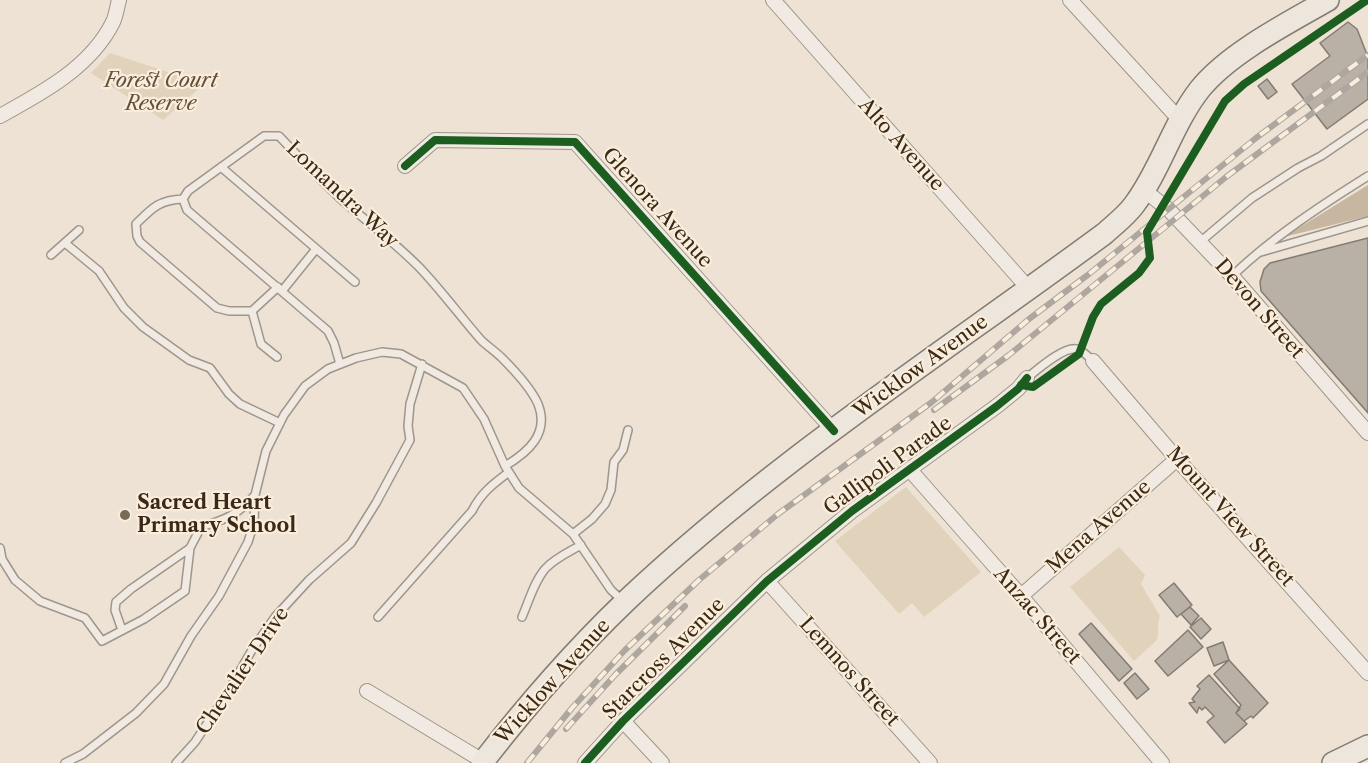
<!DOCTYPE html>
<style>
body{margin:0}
canvas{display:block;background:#ede2d3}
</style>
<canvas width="1368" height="763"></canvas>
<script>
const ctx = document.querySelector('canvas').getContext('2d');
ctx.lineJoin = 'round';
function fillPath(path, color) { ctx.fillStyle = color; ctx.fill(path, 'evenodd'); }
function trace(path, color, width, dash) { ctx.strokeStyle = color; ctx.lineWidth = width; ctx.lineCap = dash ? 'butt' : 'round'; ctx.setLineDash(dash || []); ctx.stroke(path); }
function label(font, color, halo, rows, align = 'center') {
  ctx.font = font + ' "Libre Caslon Text",serif'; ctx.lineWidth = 4.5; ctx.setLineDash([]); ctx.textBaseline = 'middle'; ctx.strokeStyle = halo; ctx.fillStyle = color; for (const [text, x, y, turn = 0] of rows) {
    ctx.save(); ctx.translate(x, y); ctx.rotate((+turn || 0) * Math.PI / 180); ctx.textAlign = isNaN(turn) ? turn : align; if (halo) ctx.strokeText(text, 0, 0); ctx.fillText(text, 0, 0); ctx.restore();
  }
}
fillPath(new Path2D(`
 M110,53l94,31 -41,36 -72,-47z
 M906,487l75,85 -57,45 -12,-14 -13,11 -64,-73z
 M1119,547l26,28 -4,9 19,32c-4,9 0,19 -4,25l-22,20 -64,-74z`), '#e1d2bc');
fillPath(new Path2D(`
 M1368,185v31l-84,21z`), '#c7b7a1');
const building = new Path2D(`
 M1348,22l9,7 11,28v42l-41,30 -35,-45 38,-28 -10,-13z
 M1267,79l10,13 -9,7 -10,-13z
 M1368,238v175l-107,-122 -1,-9 4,-13 6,-6z
 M1174,583l18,22 -15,12 -18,-22z
 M1190,607l9,9 -8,9 -10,-11z
 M1201,618l10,11 -10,10 -11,-12z
 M1091,623l41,46 -13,12 -40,-47z
 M1188,630l15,17 -35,29 -13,-15z
 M1223,642l6,18 -15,6 -7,-18z
 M1229,660l39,43 -15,15 -2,-2 -7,5 -8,-8 5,-8 -27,-31z
 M1135,673l14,16 -12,10 -13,-16z
 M1209,675l31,34 -4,4 11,11 -22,19 -18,-21 7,-6 -9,-9 -3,3 -3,-3 -2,6 -8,-10 6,-1 -3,-3 8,-10 -3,-3z`);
fillPath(building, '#b9b1a6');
trace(building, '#847c72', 1.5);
const service = new Path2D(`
 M221,167l134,115
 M183,199c-24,1 -31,9 -47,25l1,12 3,6 77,66 12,3h23l26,-24
 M1200,242l52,-44 46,-30 23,-12 47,-32
 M65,243l34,28 25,37 19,19 46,33 21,8 19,26 11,10 40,19
 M1261,252l107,-31
 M51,255l28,-25
 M1232,276c41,-39 88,-70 136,-100
 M282,291l34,-42
 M252,311l9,33 16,13
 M340,364l-6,-21 -6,-12 -141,-121 -4,-11 5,-8 76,-55h15c21,22 42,45 64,65 26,22 52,42 76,66 22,23 41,49 62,73 6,6 14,11 21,18 12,12 29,30 36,46 12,30 -11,49 -33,62
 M1027,378c11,-9 37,-32 50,-29 6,2 11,7 16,12
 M573,534l19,-15 13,-15 6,-14 3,-28 9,-12 5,-20
 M0,548l2,11 13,21 25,21 45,17 17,23 42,-22 41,-28 5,-43
 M378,617l94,-106c9,-18 21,-27 37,-39
 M522,617c7,-16 12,-35 23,-48 10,-11 24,-17 36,-24
 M122,630l-7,-20 1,-8 15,-13 59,-41 11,-21c23,-7 37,-12 53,-31
 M65,763l18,-9 53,-41 28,-29 27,-48 28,-40 29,-54 6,-19 1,-28 11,-44 18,-36 21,-29 23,-17 28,-11 26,-6 19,2 62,34 21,31 21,47 14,22 54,46 38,56 12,11
 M176,763l19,-21 31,-47 26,-45 23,-33 34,-37 42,-37 25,-40 34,-63 -2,-14 2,-22 12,-40`);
const minor = new Path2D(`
 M773,0l256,289
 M1070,0l109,119
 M0,116c42,-23 91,-49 113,-94 3,-6 4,-15 6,-22
 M405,166l30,-26 140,2 259,289
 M1144,190l25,20 63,66 136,157
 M1093,361l84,98 191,214
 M910,470l111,126 141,167
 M767,581l163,182
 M1021,596l156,-137
 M367,691l116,70
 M623,721l39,42
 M585,763l38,-42 144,-140 85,-70 145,-105 21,-17 9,-11`);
const primary = new Path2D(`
 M482,763c44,-57 92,-112 144,-162 146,-138 317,-248 478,-367 10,-9 22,-18 30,-29 27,-36 38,-80 66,-116 29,-36 88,-66 128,-89
 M1333,763l35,-17`);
trace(service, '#9e968a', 10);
trace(minor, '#9e968a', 16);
trace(primary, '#847c72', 24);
trace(service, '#f0eae2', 7);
trace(minor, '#f0eae2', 14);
trace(primary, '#ede6dd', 21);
const rail = new Path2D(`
 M934,410l75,-55 217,-178 142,-105
 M566,729l50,-55 69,-68
 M527,763l45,-55 53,-58 74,-70 79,-66 154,-112 97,-83 60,-45 167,-136 112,-83`);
trace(rail, '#ada7a0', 6);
trace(rail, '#faeddb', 4, [11]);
trace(new Path2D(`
 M405,166l30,-26 140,2 259,289
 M1021,385l12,2 46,-33 14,-37 8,-13 38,-31 11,-15 -3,-26 78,-131 19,-17 123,-84
 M585,763l38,-42 144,-140 85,-70 145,-105 21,-17 9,-11`), '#1b5e20', 8);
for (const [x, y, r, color] of [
 [125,515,6,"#796a58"]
]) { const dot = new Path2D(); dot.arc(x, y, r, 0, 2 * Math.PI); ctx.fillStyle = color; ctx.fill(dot); trace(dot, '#faeddb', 2); }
label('italic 20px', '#62503b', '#faeddb', [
 ["Forest Court",161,81],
 ["Reserve",161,104]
]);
label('20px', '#3a2916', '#faeddb', [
 ["Alto Avenue",901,145,48],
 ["Lomandra Way",342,195,43],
 ["Glenora Avenue",657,208,48],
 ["Devon Street",1259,309,49],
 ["Wicklow Avenue",921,367,-36],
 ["Gallipoli Parade",888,466,-36],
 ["Mount View Street",1230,517,48],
 ["Mena Avenue",1099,527,-41],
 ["Anzac Street",1037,616,49],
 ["Starcross Avenue",664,659,-45],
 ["Chevalier Drive",243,671,-56],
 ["Lemnos Street",849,672,48],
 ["Wicklow Avenue",553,682,-48]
]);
label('bold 20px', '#3a2916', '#faeddb', [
 ["Sacred Heart",137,503],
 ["Primary School",137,526]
], 'left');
</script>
